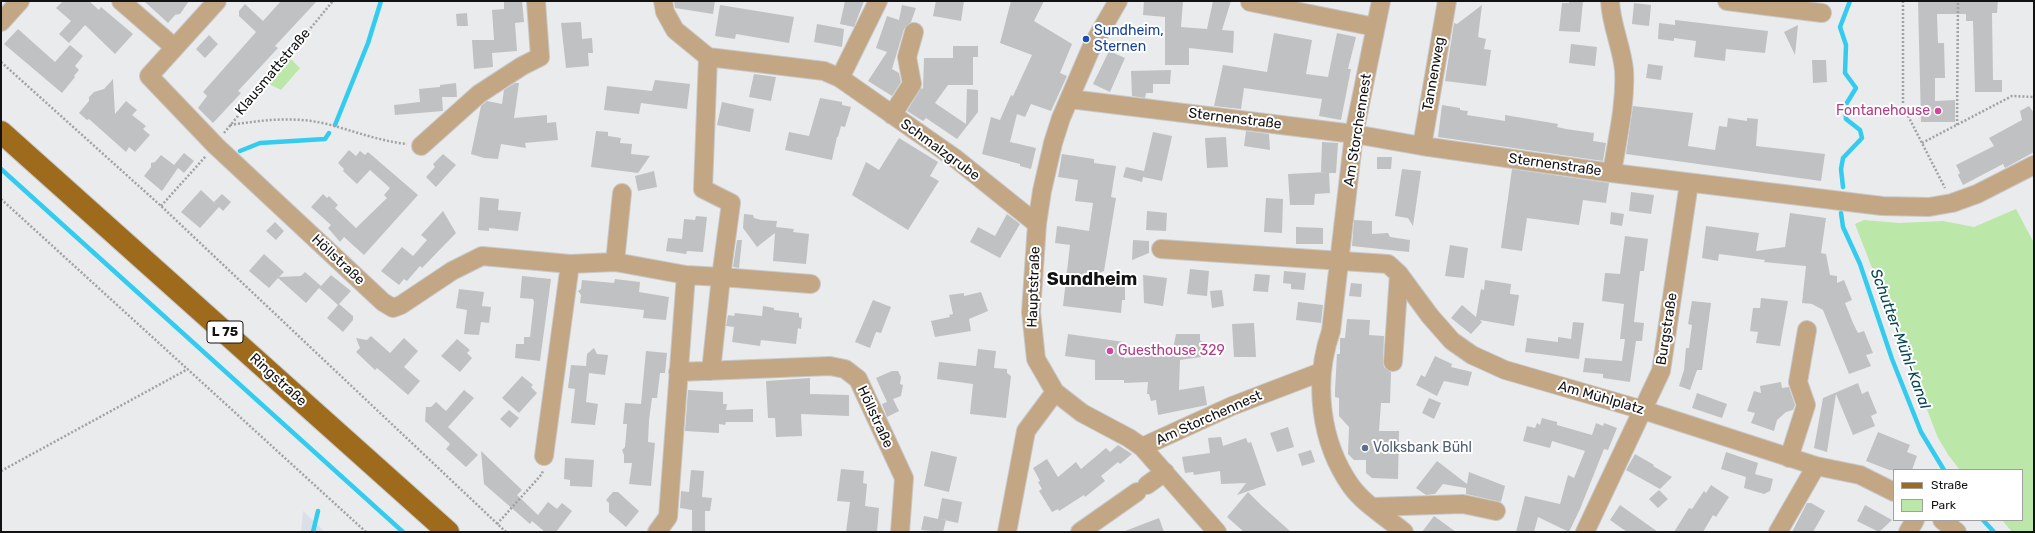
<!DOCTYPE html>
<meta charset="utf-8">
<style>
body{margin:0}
#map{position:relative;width:2035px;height:533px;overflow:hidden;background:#eaebed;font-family:Rubik,sans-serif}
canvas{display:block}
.frame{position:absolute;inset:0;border:2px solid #121213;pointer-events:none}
.legend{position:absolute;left:1893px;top:469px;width:130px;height:52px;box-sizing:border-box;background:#fff;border:1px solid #a0a0a1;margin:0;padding:5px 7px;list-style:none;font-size:12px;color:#121213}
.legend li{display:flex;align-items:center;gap:8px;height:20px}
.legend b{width:20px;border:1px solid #a0a0a1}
</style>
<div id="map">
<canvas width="2035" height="533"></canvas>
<div class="frame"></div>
<ul class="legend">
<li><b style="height:5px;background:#9d6b1b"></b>Straße</li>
<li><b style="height:11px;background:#bbe7a9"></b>Park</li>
</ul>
</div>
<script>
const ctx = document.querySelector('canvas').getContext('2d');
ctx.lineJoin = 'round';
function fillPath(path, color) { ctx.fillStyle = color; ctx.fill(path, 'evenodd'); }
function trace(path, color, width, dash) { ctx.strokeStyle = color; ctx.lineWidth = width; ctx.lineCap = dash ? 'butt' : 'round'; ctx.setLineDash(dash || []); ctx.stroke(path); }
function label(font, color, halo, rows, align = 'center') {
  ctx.font = font + ' Rubik,sans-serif'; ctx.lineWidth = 4; ctx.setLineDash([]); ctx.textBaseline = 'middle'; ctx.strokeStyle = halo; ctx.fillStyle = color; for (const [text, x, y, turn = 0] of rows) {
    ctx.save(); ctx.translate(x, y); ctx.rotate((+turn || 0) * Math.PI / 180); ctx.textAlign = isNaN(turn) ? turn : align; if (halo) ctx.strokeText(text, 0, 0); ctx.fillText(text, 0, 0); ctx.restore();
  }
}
fillPath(new Path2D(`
 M303,511l22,21h-24z`), '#dbdfe7');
fillPath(new Path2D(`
 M290,58l10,10 -19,22 -12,-6z
 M2016,209l18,34v289h-22l-10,-12h20v-50h-62l-11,-14 -11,-18 -83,-214 9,-4 35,3 44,-2 31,6z`), '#bbe7a9');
trace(new Path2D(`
 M335,125l33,-82 13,-42
 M240,151l20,-8 65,-4 4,-6
 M1,169l402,363
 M1843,187l-2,-18 2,-11 19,-20 -2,-8 -14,-11 -1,-13 11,-18 -11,-15 1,-28 -6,-18 10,-26
 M1841,213l2,14 17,37 32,95 29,73 23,38
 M1983,520l11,12
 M313,532l5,-21`), '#33ccef', 4.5);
fillPath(new Path2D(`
 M63,1h26l10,9 2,-3 32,27 -18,20 -30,-29 -16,18 -10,-9 12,-13 -15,-13z
 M144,1h45l-9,13 -5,1 -7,8z
 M281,1h36l-42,45 3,2 -40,43 3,2 -28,30 -15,-15 9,-12 -4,-4 53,-60 -17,-16v-5l6,-7 18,17z
 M504,1h18l2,21 -9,1 2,28 -25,2 1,14 -19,2 -2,-29h22l-2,-30 12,-1z
 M674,1h41l-2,13 -38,-6z
 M845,1h19l-10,26 -14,-3z
 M936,1h28l-3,20 -28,-5z
 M1011,1h33l-10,20 38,23 -12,29 7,3 -16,35 -20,-7 -6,13 -8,-3 -7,28 26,6 -5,21 -11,-3v-2l-38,-10 9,-37 9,3 11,-25 2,1 19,-41 -32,-12z
 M1144,1h39l-2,26 26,2 6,-28h18l-9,29 12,1 -1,22 -44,-5v17h-24v-48l-22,-2z
 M1569,1h14l-3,31 -21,-1 3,-28h7z
 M1918,1h80l-1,12h-5l1,67h9v12h-27l-2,-71h-7v-7h-29l1,29h6l1,35h-10v23l20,-1v22h-34z
 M1634,3l17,2 -2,21 -17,-2z
 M720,5l74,12 -5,26 -53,-9 -1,5 -20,-3z
 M902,5l14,3 -5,14 -7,7 -12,40 7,4 2,9 -9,14 -24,-15 19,-29 -11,-4 11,-32 12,4z
 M1482,5l-4,32 8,2 -2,10 7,1 -5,36 -41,-5 9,-58 3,1z
 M467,13l1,13h-11l-1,-12z
 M1675,20l93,11 -3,22 -39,-4 -1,12 -31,-4 2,-16 -22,-3v3l-16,-2 1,-16 16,2z
 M581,22l1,17 10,-1 1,15h-5l1,13 -23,2 -5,-45z
 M817,24l27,5 -2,18 -28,-5z
 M1798,25l-3,30 -11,-23z
 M18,29l37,33 15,-17 13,11 -8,10 4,4 -5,6 1,1 -13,16 -58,-49z
 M1274,33l38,7 -6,34 22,3 9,-44 19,4 -8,32h3l-10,51 -22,-4 3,-17 -78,-11 -3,21 -27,-3 9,-41 44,7z
 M209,35l9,9 -13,14 -9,-9z
 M1571,44l26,3 -2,19 -26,-3z
 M953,46h25v11h-5v28h-25l-13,18 31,21 1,-35 11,1v22l-21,27 -31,-21 -3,3 -16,-10 14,-23 2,1 1,-31h29z
 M1109,51l16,7 -15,34 -17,-8z
 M1812,60h14l1,22 -14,1z
 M1648,64l15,2 -2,14 -15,-2z
 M1171,70l-1,14h-17v9h-7l-1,5 -13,-2 -1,-25z
 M754,74l22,3 -5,24 -22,-4z
 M113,79l2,35 11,-13 11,9 -5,5 14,11 -3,3 7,6 -15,17 -6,-5 -3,5 -37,-33 -2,1 -8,-7 10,-12v-4l5,-5 10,-3z
 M655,80l35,4 -3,25 -46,-6 -2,11 -35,-4 3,-24 45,5z
 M456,83l1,14h-15l1,14 -48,4 -1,-10 26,-3 -1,-13 21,-2v-2z
 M515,83h4l-5,35 33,-3v8l9,-1 2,18 -33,3 1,5 -25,-4 -3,15 -14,-1 -13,-4 10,-48 6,-5 15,3 2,-14z
 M820,98l22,4v3l9,2 -6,20 -4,-1 -3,11h-1l-5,23 -47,-10 4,-18 20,4z
 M722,102l32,7 -4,23 -33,-7z
 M1442,105l18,3v2l8,1 -1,4 38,6v-6l53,9 -1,3 9,2 28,4 -1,8 13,2 -3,18 -165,-24z
 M1633,106l60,7 -5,33 27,4 4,-24 8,1 1,-9 19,3v-3l11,1 -2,27 69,8 -4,27 -195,-27z
 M2029,106l5,7v39l-29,16 -2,-4 -40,21 -5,-10 2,-2 -4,-8 38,-19 -5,-8 33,-18 -2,-9z
 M596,131l12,1v4l13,2 -1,5 12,1 -1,10 19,2 -12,17 -47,-6z
 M1246,131l23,3 1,16 -26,-4z
 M1153,132l19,4 -10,45 -19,-4 -1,5 -19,-5 3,-10 18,4z
 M1226,137l2,30 -21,1 -2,-30z
 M899,138l39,24 -8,14 9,5 -31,49 -56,-35 14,-33 13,8z
 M1322,142l16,1 -2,30h-7l1,20 -15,1 -1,11h-24l-2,-31 39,-2h-6z
 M349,150l7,6 4,-5 5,4 3,-3 50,43 -54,60 -20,-18 -4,5 -12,-14 3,-3 -20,-18 12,-13 4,4 2,-2 9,9 -3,3 21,20 31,-30 -3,-3 6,-7 -20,-18 -13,14 -14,-13 1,-2 -6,-6z
 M184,153l10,8 -10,12 -6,-5 -16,23 -18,-15 7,-9v-4l4,-1 6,-7 13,10z
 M443,154l13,11 -20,22 -10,-10 9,-10 -2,-3z
 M1062,154l32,5v4l22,3 -5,31 5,1 -12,73 -21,9 42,6v14h-3l-1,13 -58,-7 7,-61 -15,-2 2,-17 32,5 4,-28 -18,-2 3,-21 -20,-3z
 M1377,157h15l-1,12h-14z
 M1402,169l19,2 -8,55 -5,-8 -13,-2z
 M1512,169l97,14 -3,20 -23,-3 -4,25 -52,-7 -5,33 -21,-3z
 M654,171l3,16 -19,4 -3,-15z
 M201,190l18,17 -5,-5 8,-8 9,8 -8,9 -4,-4 -19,21 -19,-16z
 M1631,192l23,3 -3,19 -22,-3z
 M480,197l19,2 -1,11 23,2 -3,19 -29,-3v3l-11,-1z
 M1266,198l17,1 -1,34 -18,-1z
 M443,211l13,22 -34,35 -2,-2 -13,15 -3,-2 -5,6 -18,-14 21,-24 11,9 14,-16 -6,-5z
 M1147,211l20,2 -1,18 -20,-1z
 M1611,212l13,2 -2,12 -12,-2z
 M1790,213l36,5 -5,35 5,1 4,21 7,1v7l7,-3 8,20 -7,3 8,20 5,10 6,-2 9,22 -7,2 5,11 -22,8 -26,-64 -11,-6 -10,-1 4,-37 -42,-4 1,-2 -46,-6 -1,7 -16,-3 4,-32 53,7 -3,18 29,-4z
 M744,214l9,1 1,3 7,2 16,1 -1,6 18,2 -1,3 16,2 -3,30 -33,-3 2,-28 -18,14 -14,-19z
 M1007,214l13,10 -20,34 -30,-16 8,-15 17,9z
 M696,216l11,1 -4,35 -16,-1 -1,3 -20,-3 2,-13 14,1 2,-20 11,1z
 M1354,220l18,1v13l16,-1 2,4 20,3 -1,12 -57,-6z
 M275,222l9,9 -8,9 -10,-9z
 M1296,227l27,1v16h-27z
 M1625,236l23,3 -4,32h-4l-6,51 10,1 -2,18h-6l-6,41 -27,-4v-4l-20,-2 2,-14 37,3 3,-22h-5l4,-35 -22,-3 3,-28 15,1z
 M737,240h5l-3,28 -6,-1z
 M1133,240l16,1v12l-17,7z
 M1450,245l18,3 -4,30 -19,-2z
 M264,254l20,18 -5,5 22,-1 4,-4 16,14 10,-11 20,16 -12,13 14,12v4l-10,12 -16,-14 11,-13 -19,-17 -13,15 -28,-25 -9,10 -20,-17z
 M1190,269l19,2 -2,25 -20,-2z
 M1284,271l22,2 -2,17 -13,-1v-5l-8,-1z
 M1255,274l15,1 -2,17 -15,-1z
 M1143,275l24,3 -4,28 -19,-3z
 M522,276l29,3 -11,82 -25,-3 1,-14h8v-7h6l4,-35 -1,-3 -13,-1z
 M615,279l25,3 -1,10 30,5 -3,23 -23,-2 1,-8 -64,-7 1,-8 -3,-4 3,-2 1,-9 32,3z
 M1485,280l26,4 -1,10 9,1 -5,31 -34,-6 2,2 -11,12 -20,-16 11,-13 14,12 5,-28 3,1z
 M1351,283l11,1 -1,13 -12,-1z
 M459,289l25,3 -2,14 9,1 -2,16 -8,-1 -2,13 -15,-1 3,-24 -11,-2z
 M1222,290l2,16 -12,2 -2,-17z
 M981,292l7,19 -19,8 2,12 -36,6 -4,-16 19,-4 -1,-2 4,-1 -4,-19 15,-2v3z
 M1761,298l27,3 -8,45 -24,-3 2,-11 -8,-1 3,-23h7z
 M873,300l18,7 -10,26 -5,-1 -6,16 -15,-6z
 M1692,301l19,2 -9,67h-5l-7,20 -11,-4 5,-16 2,-22h3l3,-23 -4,-1z
 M1298,302l25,3 -2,18 -25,-3z
 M763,306l11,2v2l25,3v4l3,1 -1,11 -3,-1 -2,16 -35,-4 -1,6 -28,-4 2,-15 -8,-1 2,-11 6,1 1,-3 27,3z
 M1347,319l23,1 -1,15 15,1 -1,26 1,5 7,5 -1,31h-9l-2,28h20l-1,48 -26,-1 -6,-5v-13h-12l-6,-6 1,-27 -10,-11v-18l-4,-1v-7l2,-36h3v-16h5z
 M1573,322l11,1 -5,36 -54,-7 2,-14 31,4v-5l13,2z
 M1254,323l2,34h-22l-2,-33z
 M1068,334l56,8v16l23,-2v-11l26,4 3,-15h24v6l5,4 -4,4v9l-21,3 -1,30 25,-4 3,19 -49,10 -2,-15 -5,1 -2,-7h-2l1,-12 -24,1v-3h-29v-20l-30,-4z
 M371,336l19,17 14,-15 14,13 -14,16 16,14 -12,14 -31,-27 -2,2 -19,-18 4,-4 -4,-10 11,2z
 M457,339l13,11 -3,3 5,5 -12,14 -19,-16z
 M594,348l3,6 11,1 -3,20 -16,-2 -3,29 12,2 -3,21 -24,-2 4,-34 -7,-1 3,-23 15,1 1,-12z
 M978,349l18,2 -2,17 13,1v4l4,3 -5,42 -36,-4 3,-30 -36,-5 2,-17 37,4z
 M646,351l21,2 -2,20h-5l-3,25h-5l-3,22 -1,22 7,1 -4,43 -22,-2 3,-21h-8v-8l-2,-5 3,-3 2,-23h-4l2,-21 16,1z
 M1435,356l17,8 -1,3 21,5 -4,14 -24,-5 -7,15 -21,-11 5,-10 4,2z
 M892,371h6l3,6 -1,7 3,1 -2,11 -8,3 6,12 -12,6 -5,-13 5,-2 -11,-24z
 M522,376l11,9 -2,2 6,6 -18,20 -17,-15z
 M810,378v16l39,1v21l-48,-2 1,22 -26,1 -1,-19h-7l-2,-37z
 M1781,382l1,6 7,-1 6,18 -2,5 -7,2 -9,8 -3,11 -23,-8 4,-10 -8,-2 7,-20 7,2 -1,-7z
 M1858,383l4,11 6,-3 9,22 -6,3 4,10 -22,9 -17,-41 -9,58 -13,-4 9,-50z
 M464,390l10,8 -26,29 30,28 -12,12 -20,-18 4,-5 -25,-23 1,-14h5l5,-5 10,9z
 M688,390l35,2v12h4l-1,6 27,-1v13h-27l-1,3 -6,-1v9l-34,-2z
 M1697,393l30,11 -5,14 -30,-10z
 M1429,398l12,5 -7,16 -12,-6z
 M509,410l10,8 -9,10 -10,-9z
 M1542,418l15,4v3l35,10 4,-12 7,3 1,-3 13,5 -9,22 -4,-1 -24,60 -11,23 -31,-15 -4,15h-18l9,-36 35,8 8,-29 6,3 11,-27 -33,-10 -2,7 -27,-7 4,-15 8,2 2,-5 3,2z
 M1288,427l6,20 -17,5 -7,-19z
 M1878,432l32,13 -3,7 10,4 -5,14h-23l-23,-9z
 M1221,437l2,9 23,-8 2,5 3,-1 15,43 -29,10 9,-12 -25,1 -1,-13 -26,4 -1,-3 -8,1 -3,-16 28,-4 -2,-15z
 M1118,445l14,9 -12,10 -2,-2 -17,14 4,5 -20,16 -1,-2 -25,16 -1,-2 -6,3 -13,-21 3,-2 -4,-7 2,-1 -7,-13 14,-9 11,18 18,-15 5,7 25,-21 4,4z
 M1311,450l4,12 -13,4 -4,-12z
 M481,451l41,39 -5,5 21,20 10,-13 9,7 5,-6 10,8 -16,21h-11l-13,-11 -2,3 -46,-40z
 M931,451l26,6 -8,35 -25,-6z
 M1726,452l32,11 -3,11 18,5 -3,12 -6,3 -20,-6 2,-11 -25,-8z
 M1635,454l19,11 -1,1 19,11 -12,12 -34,-19z
 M565,458l29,2 -2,27 -22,-1v-6l-6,-1z
 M1437,461l30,23 2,-12 36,14 -4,16 -35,-8v-6l-23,-4 -8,10 -9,1 -10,-7z
 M841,469l23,2 -1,12 4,1 -2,22 14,2 -2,24h-31l4,-30 -13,-1z
 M691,470l13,1 -2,26 10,1 -2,13h-5v21h-13v-22l-12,-2 1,-17 8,1z
 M1711,485l18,12 -13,20 -3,-2 -10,17h-29l15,-24 3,1 12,-18 2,2z
 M1659,490l9,9 -10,9 -9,-9z
 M613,492h5l21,19 -13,16 -17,-15v-9l-3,-3z
 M1248,492l15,15 28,25h-47l-17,-15z
 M942,498l20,4 -4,21 -18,-4 6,1 -3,12 -22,-2 3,-14 14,3z
 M1807,503h4l14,8 -12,21h-21z
 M1620,505l38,27h-31l-17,-12z
 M1865,505l27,15 -13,12 -22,-11z
 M1434,516l22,16h-34z
 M1159,518l5,14h-39v-1z`), '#c0c1c3');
const minor = new Path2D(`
 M121,1l53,46
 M217,1l-68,75 67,70 167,156 10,6 8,-3 51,-34 30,-15 88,8 45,-2 71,13 35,2 -10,94
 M663,1l2,11 10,18 33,27 116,14 16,7 116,81 81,65
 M1118,1l-26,45 -31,72 -8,25 -11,48 -5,33 -6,88 5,47 19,33 27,21 47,25 13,9 75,85
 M1381,1l-27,133 -23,197c-18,51 -11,111 20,155 13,18 36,32 53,46
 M1610,1c1,24 12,46 14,69 2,34 -7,70 -12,103
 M1727,1l95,12
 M1250,2l125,25
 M1,22l19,-21
 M708,57l-5,132 28,14 -10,74 90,7
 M840,78l38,-77
 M1070,99l284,35 68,12 190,27 270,33 47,1 23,-4 25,-9 57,-29
 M892,115l20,-31 -5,-27 7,-25
 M421,146l58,-52 43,-28 18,-9 -4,-56
 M1422,146l25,-145
 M1161,249l227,15 11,10 31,42 22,25 20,14 33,15 138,40 173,56 44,9 34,17
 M615,262l7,-69
 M1393,362l6,-88
 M678,372l152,-6 15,3 13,10 46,99 -4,54
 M1142,447l90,-41 89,-34
 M544,456l26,-192
 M1789,458l17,-53 -8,-23 9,-52
 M1147,485l18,-13
 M1373,507l90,-3 33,7
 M1942,520l15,12
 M657,532l11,-15 18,-242
 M1007,532l19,-101 29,-39
 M1080,532l57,-40
 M1585,532l76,-161 28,-188
 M1778,532l38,-66
 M1908,532l7,-12`);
const major = new Path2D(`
 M1,132l447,400`);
trace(minor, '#c7c8ca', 20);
trace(major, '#c7c8ca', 24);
trace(new Path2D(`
 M1903,1v105l42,82
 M1,62l160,144 345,326
 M230,125c33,-5 64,-9 97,-1 27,7 52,17 80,20
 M1957,125l1,-124
 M224,133l109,-132
 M1922,143l90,-47 22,1
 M1,199l365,333
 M161,206l45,-50
 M1,471l187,-102
 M497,524l45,-50 1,-4`), '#a0a1a3', 2.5, [2, 2]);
trace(minor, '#c3a683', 18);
trace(major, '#9d6b1b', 22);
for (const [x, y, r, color] of [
 [1086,39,4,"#1a4fb4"],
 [1938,111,4,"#d1479c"],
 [1110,351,4,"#d1479c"],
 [1365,448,4,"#5c6f8a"]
]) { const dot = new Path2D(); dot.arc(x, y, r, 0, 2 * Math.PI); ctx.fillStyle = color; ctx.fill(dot); trace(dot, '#fff', 1.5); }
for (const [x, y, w] of [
 [225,332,36]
]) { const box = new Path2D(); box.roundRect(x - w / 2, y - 11, w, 22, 3); ctx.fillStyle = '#fff'; ctx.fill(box); trace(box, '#121213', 1); }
label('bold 13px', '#121213', null, [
 ["L 75",225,332]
]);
label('14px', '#164399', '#fff', [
 ["Sundheim,",1094,31],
 ["Sternen",1094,47]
], 'left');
label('14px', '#121213', '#fff', [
 ["Klausmattstraße",273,72,-50],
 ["Tannenweg",1434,74,-80],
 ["Sternenstraße",1235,119,7],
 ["Am Storchennest",1358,130,-81],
 ["Schmalzgrube",940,150,36],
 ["Sternenstraße",1555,165,8],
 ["Höllstraße",338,260,43],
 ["Hauptstraße",1034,287,-88],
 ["Burgstraße",1667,329,-81],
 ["Ringstraße",278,380,42],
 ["Am Mühlplatz",1601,398,16],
 ["Höllstraße",875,417,65],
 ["Am Storchennest",1209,418,-24]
]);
label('14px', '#b23c85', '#fff', [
 ["Fontanehouse",1930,111],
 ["Guesthouse 329",1118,351,"left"]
], 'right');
label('14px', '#4e5e75', '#fff', [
 ["Volksbank Bühl",1373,448]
], 'left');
label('italic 15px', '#024554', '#fff', [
 ["Schutter-Mühl-Kanal",1900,339,70]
]);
label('bold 18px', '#121213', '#fff', [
 ["Sundheim",1092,280]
]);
</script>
